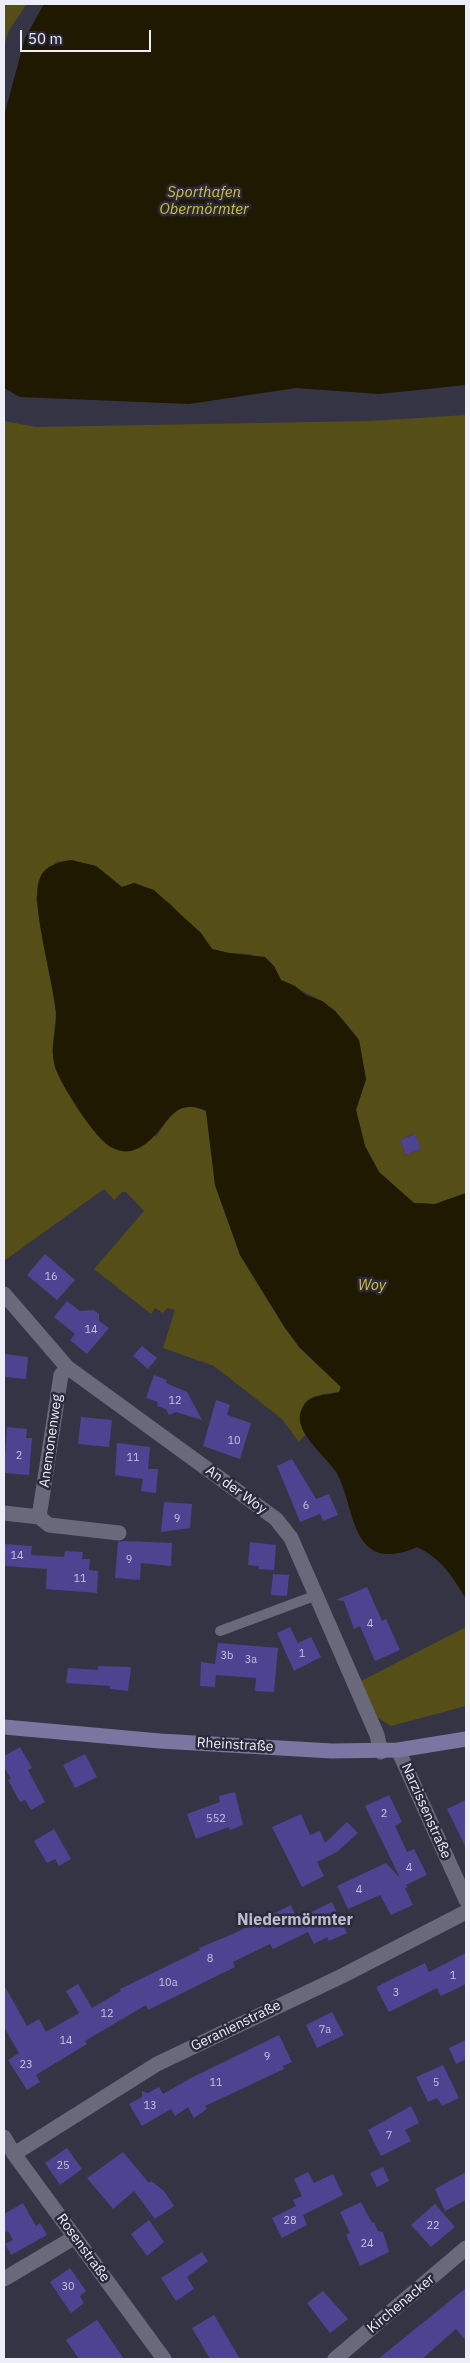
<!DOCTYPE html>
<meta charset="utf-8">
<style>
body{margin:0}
#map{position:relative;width:470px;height:2363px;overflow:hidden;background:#353444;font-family:"IBM Plex Sans",sans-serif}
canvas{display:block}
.frame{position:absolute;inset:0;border:5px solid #eeeef9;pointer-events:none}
.scale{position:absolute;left:20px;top:30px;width:131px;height:22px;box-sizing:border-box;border:2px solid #eeeef9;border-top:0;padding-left:6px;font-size:15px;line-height:18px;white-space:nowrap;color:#eeeef9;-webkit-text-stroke:4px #2b2a3a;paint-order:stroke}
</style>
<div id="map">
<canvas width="470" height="2363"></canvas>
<div class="frame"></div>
<div class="scale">50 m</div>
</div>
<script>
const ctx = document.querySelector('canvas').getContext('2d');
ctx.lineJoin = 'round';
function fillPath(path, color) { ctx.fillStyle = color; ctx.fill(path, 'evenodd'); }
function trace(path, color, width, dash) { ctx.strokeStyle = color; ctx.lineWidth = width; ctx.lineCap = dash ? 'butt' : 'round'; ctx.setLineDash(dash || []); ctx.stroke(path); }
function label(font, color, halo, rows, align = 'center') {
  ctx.font = font + ' "IBM Plex Sans",sans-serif'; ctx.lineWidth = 5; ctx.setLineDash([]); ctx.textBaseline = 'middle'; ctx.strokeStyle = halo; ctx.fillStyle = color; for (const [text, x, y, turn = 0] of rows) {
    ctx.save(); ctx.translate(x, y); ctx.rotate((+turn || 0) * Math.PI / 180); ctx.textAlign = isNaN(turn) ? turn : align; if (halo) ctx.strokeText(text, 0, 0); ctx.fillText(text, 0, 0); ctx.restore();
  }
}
fillPath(new Path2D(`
 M4,4h23l-18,26 -5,16z
 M466,415v778l-31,11 -21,-1 -35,-31 -14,-26 -9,-36 10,-31 -7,-39 -12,-16 -12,-13 -13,-10 -41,-21 -7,-13 -24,-13 -21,-1 -17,-4 -11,-16 -18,-15 -13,-15 -36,-20 -12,4 -26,-21 -25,-6 -14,2 -9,7 -12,29 20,115 -4,39 104,85c14,-21 22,-38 50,-26l9,74 25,70 45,73 15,20 41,39 -2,5 -17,2 -22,19v9l5,13 -6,7 -17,-23 -68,-53 -51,-18 12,-38 -8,-2 -4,5 -8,-5 -4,6 -57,-45 50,-58 -18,-19h-4l-8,8 -10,-11 -100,72v-840l32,6 334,-6zM414,1134l7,15 -15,6 -6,-15z
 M466,1627v79l-75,20 -14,-9 -16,-36z`), '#554e16');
fillPath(new Path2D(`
 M44,4h422v381l-87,9 -83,-6 -107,16 -169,-7 -16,-9v-272l21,-78z
 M71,860l25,6 26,21 12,-4 20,7 47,43 11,16 17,4 36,4 9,9 7,14 14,6 11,9 16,6 13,10 24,29 7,39 -10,31 9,36 14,26 35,31 21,1 31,-11v406c-13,-22 -25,-41 -49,-52 -8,4 -16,6 -25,7 -42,3 -39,-55 -56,-82 -10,-16 -43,-40 -35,-61 7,-19 21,-14 38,-19l2,-5 -41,-39 -15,-20 -45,-73 -25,-70 -9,-74c-39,-18 -39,28 -72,39 -8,3 -17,1 -25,-4 -16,-11 -44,-55 -52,-74 -9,-19 0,-40 -1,-60 -2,-30 -27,-111 -16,-134 5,-13 20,-16 31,-18z`), '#1e1900');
fillPath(new Path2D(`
 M415,1134l6,15 -15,6 -6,-15z
 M45,1254l30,26 -18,20 -30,-25z
 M67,1301l13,10 14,-1 5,4v7l10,7 -22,26 -17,-14 5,-6 -21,-17z
 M142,1346l15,12 -9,11 -15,-13z
 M4,1354l24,3 -2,22 -22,-2z
 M154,1375l13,5 -1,3 21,9 15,28 -26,-8 -7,3 -3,-6 -9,-3 1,-4 -12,-4z
 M216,1400l14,5 -3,10 24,8 -11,36 -37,-13z
 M81,1417l31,3 -3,27 -31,-3z
 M7,1427l20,2 -1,9h6l-3,37 -25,-2z
 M117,1443l33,4 -2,22h10l-2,24 -15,-2 2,-12 -28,-4z
 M292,1459l24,40 13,-5 9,21 -15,6 -3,-7 -20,8 -23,-56z
 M164,1502l28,2 -2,24 -29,4z
 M124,1541l48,2 -1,23 -30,-3 -1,17 -25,-2 3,-36z
 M250,1542l26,3 -2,25 -16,-1 1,-3 -11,-1z
 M4,1544l28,2 -1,9 33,2 1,-6 18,1 -1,7h8l-1,11 9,1 -1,22 -51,-4 1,-20 -43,-3z
 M273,1574l16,1 -2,21 -16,-1z
 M367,1587l15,34 4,-2 14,31 -25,11 -15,-35 -6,3 -10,-28 -8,-1z
 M290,1627l8,16 13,-6 10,20 -27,14 -17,-38z
 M218,1643l60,5 -4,44 -19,-1 1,-13 -40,-3 -1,12 -15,-1 1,-24 14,2z
 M98,1666l33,1 -3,24 -18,-2v-3l-44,-3 2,-15 30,2z
 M20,1747l12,21 -4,2 17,32 -14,8 -6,-10 -5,2 -12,-22 3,-1 -7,-12v-11z
 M85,1754l12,23 -22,11 -12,-23z
 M235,1792l8,33 -13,5 -1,-3 -33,12 -9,-25 33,-12 -1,-6z
 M389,1795l13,27 -7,4 12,26 7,-3 13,26 -21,10 2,2 -3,1 8,17 -22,10 -11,-20 -32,14 -11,-23 49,-23 14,15 -35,-72z
 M466,1800v48l-19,-39z
 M301,1814l9,21 10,-4 5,12 22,-21 11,11 -21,19 -20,10 7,14 -22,11 -30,-60z
 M54,1829l17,30 -12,7 -4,-7 -8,4 -13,-22z
 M332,1902l15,31 -18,8 -2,-4 -13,7 -6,-12 -35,17 -3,-5 -37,18 2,5 -81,40 -6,3 -2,-5 -61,36 2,3 -43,26 -8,5 4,7 -13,8 -19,-30 11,-7 -15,-26v-42l23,41 12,-7 7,13 33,-19 -13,-22 12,-7 14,24 29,-17 -1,-2 80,-39 -1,-2 36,-15 56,-28 6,14z
 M466,1953v31l-25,12 -4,-8 -48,24 -13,-25 49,-24 4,9z
 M332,2012l12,23 -27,13 -11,-23z
 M279,2035l13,27 -9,4 1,3 -79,37 2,3 -13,9 -6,-11 -13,9 -4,-7 -29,17 -13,-22 13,-7v-6l6,2 11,-6 4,7 28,-16z
 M466,2040v19l-10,5 -7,-16z
 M443,2065l16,33 -17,8 -5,-8 -9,4 -12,-25z
 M411,2106l8,17 -14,7 6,11 -30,15 -13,-26z
 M67,2148l15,21 -22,16 -15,-22z
 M123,2152l26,31 2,-2 13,10 10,15 -19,13 -21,-28 -21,18 -26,-31z
 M383,2167l6,14 -12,6 -7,-14z
 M308,2172l6,11 19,-9 10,21 -40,20 4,10 -25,13 -10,-20 24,-12 -3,-6 9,-4 -8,-17z
 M466,2172v28l-21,11 -10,-22z
 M361,2202l11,21 2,-1 4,9 5,1 6,20 -29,14 -14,-31 4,-2 -10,-21z
 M23,2203l13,23 4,-3 7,12 -36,20 -6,-11 8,-4 -5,-9 -4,2v-19z
 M435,2204l20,23 -24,20 -20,-22z
 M149,2220l15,22 -17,14 -16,-22z
 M202,2252l6,9 -21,16 7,12 -18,12 -15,-23z
 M70,2268l16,23 -6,5 4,7 -13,10 -21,-31z
 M466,2288v53l-10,-12 -34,30h-44z
 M323,2291l25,28 -18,14 -23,-30z
 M214,2315l26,44h-30l-18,-31z
 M97,2320l27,39h-45l-13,-19z`), '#4e4391');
trace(new Path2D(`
 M220,1631l97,-36`), '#6a697c', 10);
trace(new Path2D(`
 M4,1294l63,73 209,152 15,19 86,197 4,17
 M4,1513l35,4 22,-142 6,-8
 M39,1517l10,8 70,8
 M398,1750l68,150
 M4,2137l10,17 150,205
 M14,2154l143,-90 185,-88 124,-64
 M4,2279l71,-42
 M335,2359l131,-111`), '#6a697c', 15);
trace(new Path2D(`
 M4,1727l156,14 172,10 66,-1 68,-11`), '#7a76a1', 15);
label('11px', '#c6c3df', null, [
 ["16",51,1277],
 ["14",91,1330],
 ["12",175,1401],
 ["10",234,1441],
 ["2",19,1456],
 ["11",133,1458],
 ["6",306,1506],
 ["9",177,1519],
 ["14",17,1556],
 ["9",129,1560],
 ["11",80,1579],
 ["4",370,1624],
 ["1",302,1654],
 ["3b",227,1656],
 ["3a",251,1660],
 ["2",384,1814],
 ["552",216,1819],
 ["4",409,1868],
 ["4",359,1890],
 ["8",210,1959],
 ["1",453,1976],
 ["10a",168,1983],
 ["3",396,1993],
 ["12",107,2014],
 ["7a",325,2030],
 ["14",66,2041],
 ["9",267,2057],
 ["23",26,2065],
 ["11",216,2083],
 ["5",436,2083],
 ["13",150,2106],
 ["7",389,2136],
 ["25",63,2166],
 ["28",290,2221],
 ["22",433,2226],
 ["24",367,2244],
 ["30",68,2287]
]);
label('14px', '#eeeef9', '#2b2a3a', [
 ["Anemonenweg",51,1441,-82],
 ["An der Woy",236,1490,36],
 ["Rheinstraße",235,1745,3],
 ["Narzissenstraße",426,1811,66],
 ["Geranienstraße",236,2026,-26],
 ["Rosenstraße",83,2248,54],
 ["Kirchenacker",401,2304,-40]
]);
label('italic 15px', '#d4c234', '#2b2a3a', [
 ["Sporthafen",204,193],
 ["Obermörmter",204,210],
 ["Woy",372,1286]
]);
label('bold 16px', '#bdbcd1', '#2b2a3a', [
 ["Niedermörmter",295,1920]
]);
</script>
